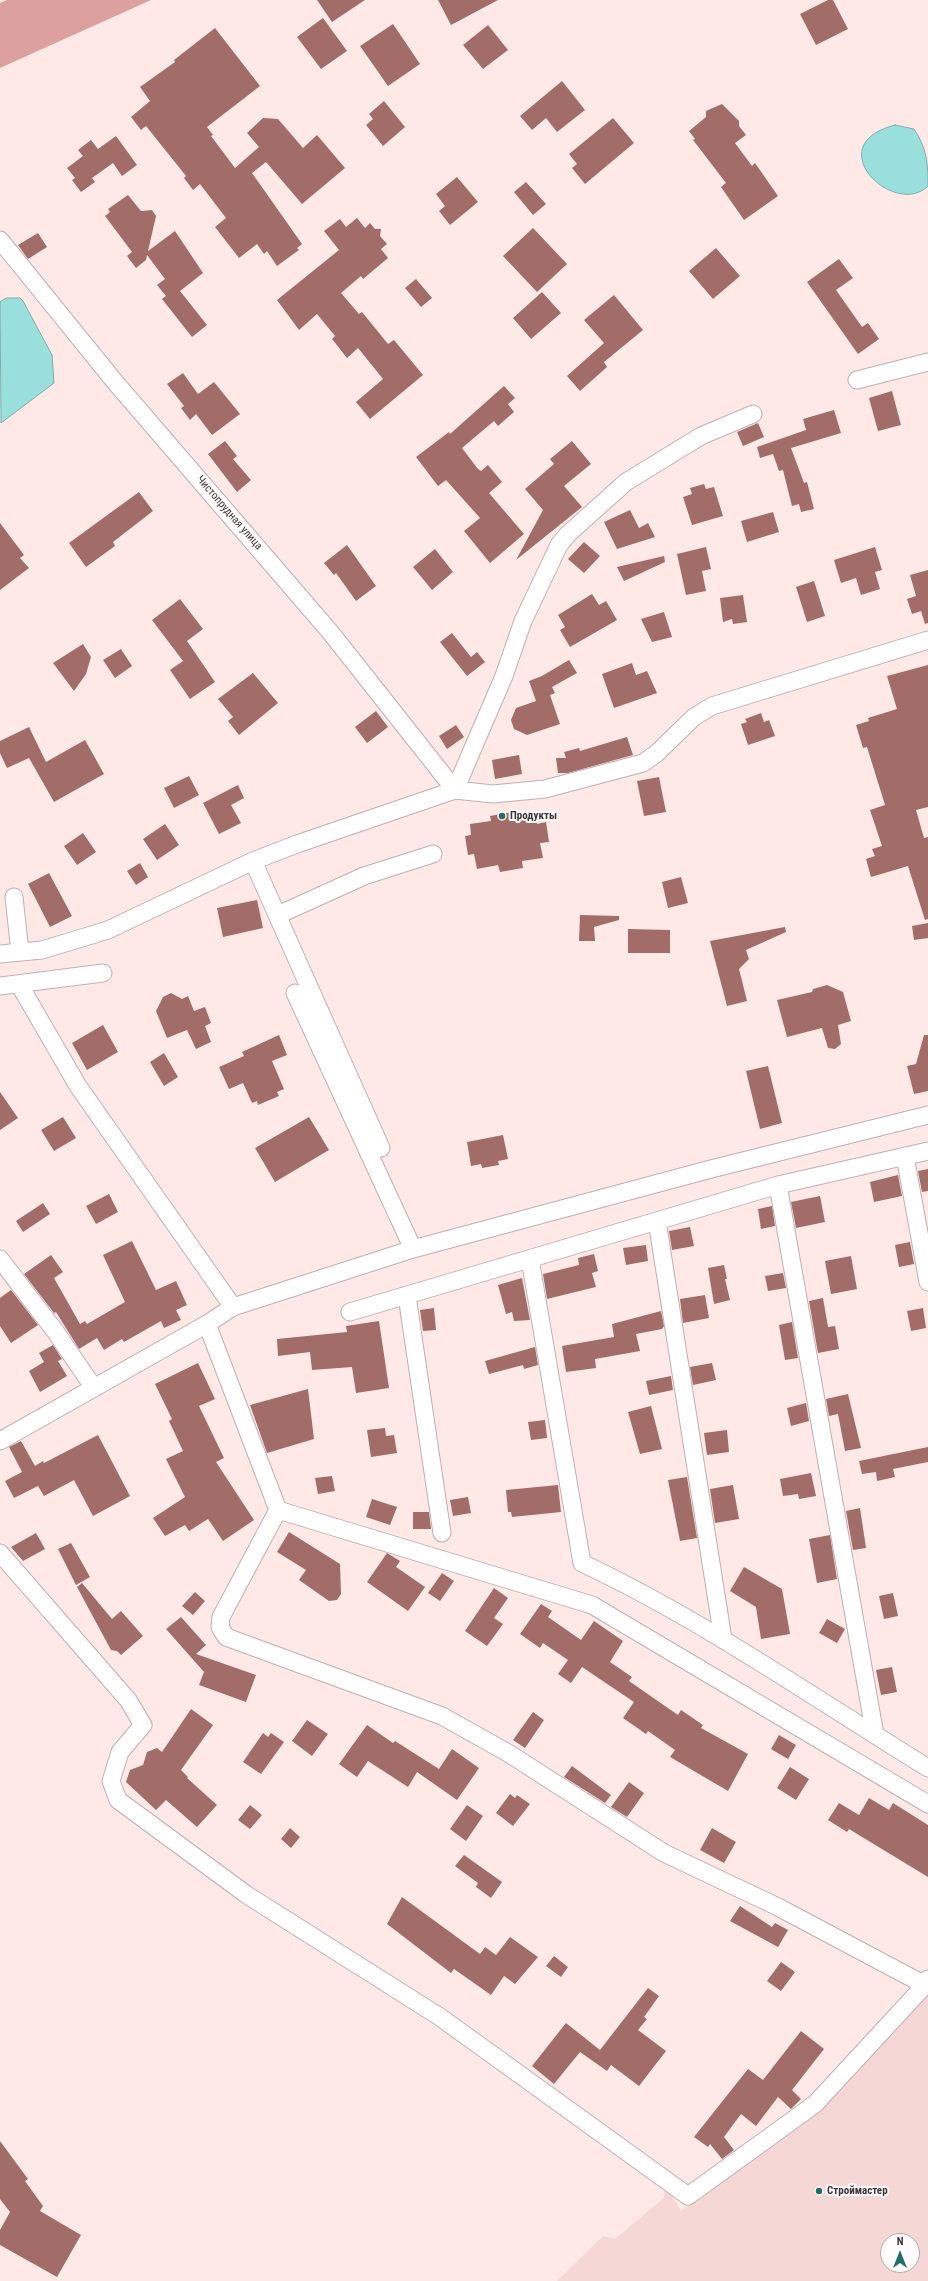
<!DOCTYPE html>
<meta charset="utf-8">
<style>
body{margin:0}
#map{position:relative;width:928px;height:2281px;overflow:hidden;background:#fee9e7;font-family:"Roboto Condensed",sans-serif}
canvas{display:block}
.north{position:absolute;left:880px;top:2233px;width:40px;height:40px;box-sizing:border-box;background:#fffbfa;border:1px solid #b2acac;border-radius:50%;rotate:0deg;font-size:11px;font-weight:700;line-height:16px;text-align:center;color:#3e3636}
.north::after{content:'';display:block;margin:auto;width:14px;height:18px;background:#236e6d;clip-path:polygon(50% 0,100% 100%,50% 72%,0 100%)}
</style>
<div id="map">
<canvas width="928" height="2281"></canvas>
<div class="north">N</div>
</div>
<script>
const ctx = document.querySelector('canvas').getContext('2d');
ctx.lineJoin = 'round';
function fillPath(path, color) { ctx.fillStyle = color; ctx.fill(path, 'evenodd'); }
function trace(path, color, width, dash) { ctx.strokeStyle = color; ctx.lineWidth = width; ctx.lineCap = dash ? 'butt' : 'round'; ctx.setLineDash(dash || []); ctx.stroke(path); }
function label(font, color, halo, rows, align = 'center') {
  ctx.font = font + ' "Roboto Condensed",sans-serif'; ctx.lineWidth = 4; ctx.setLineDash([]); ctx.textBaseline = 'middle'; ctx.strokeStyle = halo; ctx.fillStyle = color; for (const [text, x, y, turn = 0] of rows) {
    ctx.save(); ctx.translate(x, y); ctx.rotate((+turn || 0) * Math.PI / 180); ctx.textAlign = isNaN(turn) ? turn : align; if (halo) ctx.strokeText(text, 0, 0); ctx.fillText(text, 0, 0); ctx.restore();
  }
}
fillPath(new Path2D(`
 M928,1992v289h-371l46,-45 12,3 49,-41 1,-14 16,27 127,-92zM888,2241h24v24h-24z`), '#f5d8d6');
fillPath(new Path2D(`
 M7,0h144l-151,68v-65z`), '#dca19f');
const water = new Path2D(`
 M895,125l19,4c13,20 14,34 14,57 -33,33 -111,-41 -33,-61z
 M7,298h13l3,3 29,54 2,28 -53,40 -1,-121z`);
fillPath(water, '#99e0dd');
trace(water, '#7eadab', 1);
fillPath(new Path2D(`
 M317,0h48l-33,22z
 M438,0h60l-47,25z
 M828,0h5l15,29 -32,16 -16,-31z
 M323,18l24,33 -26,18 -24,-32z
 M393,24l27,40 -32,22 -28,-40z
 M488,25l20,25 -25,19 -20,-24z
 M215,28l45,58 -53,41 6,8 -2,1 24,32 24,-21 -12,-14 16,-15 15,1 25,29 14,-13 28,33 -43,36 -36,-42 -14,11 50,71 -5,4 2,2 -22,16 -10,-15 -3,3 -7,-10 -18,14 -24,-31 11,-9 -26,-34 -7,6 -9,-12 2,-2 -40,-50 -5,4 -10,-13 19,-16 -10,-14 35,-25 -1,-2z
 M562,81l23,29 -28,22 -11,-14 -14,12 -12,-14z
 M384,101l21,26 -22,19 -17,-21 7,-6 -4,-5z
 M722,104l17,17v5l7,9 -11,8 17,23 3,-3 23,33 -34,24 -23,-33 5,-4 -33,-43 2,-1 -6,-8 17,-14v-6z
 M613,118l21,25 -49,41 -13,-16 5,-4 -8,-10z
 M116,136l21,29 -15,11 -9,-13 -21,15 3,4 -14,10 -9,-12 3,-2 -8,-10 16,-12 -5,-6 13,-10 7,9z
 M457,177l21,25 -28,23 -11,-14 6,-5 -9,-12z
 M526,182l20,22 -13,11 -19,-23z
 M128,195l13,16 11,-1 4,6 -8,35 27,-20 28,42 -23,18 27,34 -15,12 -30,-38 4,-3 -9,-11 8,-6 -18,-24 -1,5 -10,8 -9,-12 5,-4 -27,-36 5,-4 -2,-3z
 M357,218l8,10 5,-5 5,6h6l-1,7 7,8 -6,5 7,9 -25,21 -2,-3 -20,17 18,21 3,-2 26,32 6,-4 29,35 -53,44 -14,-17 27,-23 -25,-31 -11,10 -15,-19 3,-3 -18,-22 -18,16 -22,-30 62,-50 -15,-19 16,-12 6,8z
 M533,228l34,36 -30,28 -34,-36z
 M38,233l9,14 -19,12 -10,-14z
 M716,248l24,28 -27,23 -24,-28z
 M839,259l14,19 -17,12 26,37 6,-4 11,16 -21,15 -51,-72z
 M416,279l16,19 -11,9 -16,-19z
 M542,292l19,21 -30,26 -18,-21z
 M614,295l29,35 -39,32 3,5 -27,24 -13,-15 37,-33 -20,-23z
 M183,373l15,21 16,-12 26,32 -28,21 -16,-21 -6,6 -9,-12 3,-2 -17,-22z
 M504,386l11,12 -7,6 6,8 -16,14 -4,-5 -32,27 16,21 3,2 7,-6 14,17 -13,11 35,41 -34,29 -26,-32 16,-13 -34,-38 -8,6 -22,-29 33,-25 1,2z
 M892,391l9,34 -23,6 -9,-33z
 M834,410l7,23 -50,15 13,35 3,-1 7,27 -13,3 -2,-8 -7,2 -9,-36 -4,1 -6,-17 -13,4 -3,-11 49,-17 -3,-11z
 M758,423l6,14 -21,9 -6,-14z
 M225,441l12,15 -4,3 18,21 -14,12 -29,-38z
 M572,441l19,23 -27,22 18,21 -66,53 27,-50 -18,-21 29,-25 -4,-5z
 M704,484l2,5 8,-2 9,29 -31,9 -9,-28 9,-3 -2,-6z
 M139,492l14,19 -40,31 2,4 -29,21 -17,-24z
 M630,510l9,18 9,-5 7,14 -38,12 -13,-27z
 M773,512l6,20 -32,10 -6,-21z
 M0,523l24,32 -4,3 9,10 -29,22z
 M584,542l16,14 -16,17 -16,-14z
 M347,545l29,41 -20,15 -20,-28 -2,2 -10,-12z
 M706,547l5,22 -9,2 4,20 -20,4 -9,-41z
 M875,547l7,23 -7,2 5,17 -19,6 -5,-17 -15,5 -7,-23z
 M435,549l18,23 -21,18 -19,-23z
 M664,556l1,6 -41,19 -7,-14z
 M928,570v53l-3,1 -4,-13 -9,3 -5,-15 9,-3 -6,-21z
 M814,581l11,35 -18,6 -11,-35z
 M592,594l7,11 7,-4 11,19 -47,27 -10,-17 5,-3 -7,-12z
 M743,595l4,27 -14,2 -1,-5 -9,3 -3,-24z
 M180,599l23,30 -16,12 28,41 -25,17 -20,-29 13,-9 -31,-41z
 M664,612l8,25 -20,5 -11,-23z
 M452,633l19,24 6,-5 8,10 -18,14 -27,-34z
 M83,644l8,13 -5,17 -12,17 -21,-28z
 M121,649l11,17 -17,12 -12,-18z
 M569,660l8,13 -25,14 3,6 -5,2 10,29 -33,11 -13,-6 -3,-9 5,-12 20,-7 -7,-20 13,-5z
 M632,663l4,12 11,-4 10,22 -43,15 -12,-34z
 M928,665v142l-12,3 8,28 4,-1v82l-3,1 -17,-54 -37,11 -5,-18 9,-3 -3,-7 10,-3 -12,-36 15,-5 -18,-58 -4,1 -7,-23 13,-4 -1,-3 29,-9 -10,-33z
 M253,673l25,30 -39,32 -11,-14 5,-4 -15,-18z
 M376,711l12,16 -21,16 -12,-16z
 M761,713l3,9 5,-2 6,16 -27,9 -7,-21 6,-2 -2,-3z
 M456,725l8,12 -17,12 -8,-13z
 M29,727l17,35 39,-22 19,34 -50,28 -25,-44 -22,10 -7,-15v-12z
 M627,737l6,18 -65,18h-10l-2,-15h10l-2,-6 15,-4 1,3z
 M519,755l3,19 -27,5 -3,-19z
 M189,776l10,19 -25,13 -10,-20z
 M659,777l7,35 -22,4 -7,-35z
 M238,785l6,13 -13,7 10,18 -22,11 -16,-31z
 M513,812l1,5 21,-4 2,11 9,-2 3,20 -9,1 3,15 -21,3 1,7 -23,4 -2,-7 -21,4 -3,-15 -6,1 -3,-19 6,-1 -1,-11 21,-3 -1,-5z
 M165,824l14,21 -22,15 -14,-21z
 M83,833l13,19 -19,13 -13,-19z
 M140,863l8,14 -12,8 -9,-14z
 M49,873l23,43 -22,11 -22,-43z
 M681,877l7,26 -20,5 -6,-26z
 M257,900l6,28 -40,9 -6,-29z
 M580,915l39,1v4l-25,7 1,14h-16z
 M928,923v15l-14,2 -2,-14z
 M785,927l1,5 -40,18 3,9 -10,10 8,32 -20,5 -17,-65z
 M628,929l42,1v23h-42z
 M827,985l16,7 8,29 -13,4 3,19 -6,5 -7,-1 -6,-20 -35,9 -10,-37 35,-8 1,-3z
 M171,993l11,6 6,-3 6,15 11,-4 6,16 -6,3 6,16 -15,7 -9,-19 -20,8 -11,-27 7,-14z
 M103,1025l15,27 -31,18 -15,-27z
 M279,1035l8,20 -15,6 12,28 -7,3 2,4 -21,9 -1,-4 -5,2 -9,-20 -14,6 -10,-22 25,-11 -2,-4z
 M924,1035h4v56l-14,3 -7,-28 9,-2z
 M164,1053l14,24 -14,9 -14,-24z
 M768,1066l14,57 -22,6 -14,-58z
 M0,1092l18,26 -18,12z
 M63,1117l13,21 -22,13 -13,-21z
 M309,1117l20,33 -54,32 -20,-34z
 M503,1135l5,24 -10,2 1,4 -17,3 -1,-4 -10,2 -4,-24z
 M928,1169v22l-6,1 -4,-21z
 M898,1175l4,21 -28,6 -4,-20z
 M109,1194l9,18 -22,12 -10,-18z
 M820,1196l5,26 -29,6 -5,-26z
 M43,1203l7,11 -27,18 -7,-11z
 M772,1206l3,20 -14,3 -3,-20z
 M690,1227l4,19 -22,4 -3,-19z
 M132,1241l24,49 20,-9 11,24 -11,5 5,10 -17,8 -3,-7 -37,21 -2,-3 -18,11 -7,-12 -18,11 -23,-37 -2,1 -30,-39 27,-19 12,17 -9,6 26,46 5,-3 2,3 38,-22 -22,-47z
 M910,1242l4,22 -15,3 -4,-22z
 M646,1245l2,16 -22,4 -3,-17z
 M594,1254l4,17 -6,2 4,14 -49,12 -4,-25 36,-9 -1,-7z
 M851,1256l6,33 -26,5 -6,-33z
 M724,1265l3,14h-2l5,21 -16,4 -6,-36z
 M783,1273l3,15 -18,3 -3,-15z
 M522,1278l8,42 -16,1 -2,-9 -6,2 -8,-29z
 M11,1290l27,35 -27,18 -11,-17v-28z
 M705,1295l4,23 -26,5 -3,-24z
 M823,1298l5,29 7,-1 4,23 -21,4 -9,-52z
 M434,1308l2,22 -13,1 -3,-21z
 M923,1308l3,20 -15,3 -4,-20z
 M661,1311l3,15 -2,3 -26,5 4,17 -45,8 1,9 -30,4 -4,-26 52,-9 -2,-13z
 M379,1321l10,67 -33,5 -4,-26 -40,3 -2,-18 -32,4 -1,-17 70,-7 -1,-6z
 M792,1322l6,36 -13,2 -6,-35z
 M53,1345l9,14 -4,2 9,15 -27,16 -11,-21 15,-9 -5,-9z
 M535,1347l3,18 -14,4 -1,-4 -34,9 -4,-13z
 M198,1363l17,36 -16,7 25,52 -8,4 38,58 -31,21 -15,-22 -19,12 -4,-6 -20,11 -12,-18 32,-21 -19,-38 17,-8 -14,-30 3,-2 -17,-35z
 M712,1363l4,17 -23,5 -3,-18z
 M671,1376l2,14 -24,5 -3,-14z
 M308,1389l6,50 -47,14 -17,-48z
 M848,1394l13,54 -16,3 -7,-37 -9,2 -3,-17z
 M806,1403l3,18 -18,5 -4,-18z
 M651,1406l11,43 -22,5 -12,-42z
 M545,1420l2,18 -16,2 -3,-18z
 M385,1428l1,8 8,-1 3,18 -26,4 -4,-27z
 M727,1430l2,22 -22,3 -3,-22z
 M98,1435l32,61 -37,20 -19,-36 -30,16 -6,-10 -24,12 -9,-17 17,-9 -13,-25 12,-6 14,25 8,-5 1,2z
 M928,1447v15l-35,7 2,8 -18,4 -1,-9 -14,2 -3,-13z
 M811,1473l5,23 -17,3 -1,-5 -15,2 -3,-17z
 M332,1476l3,15 -17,3 -3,-16z
 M687,1477l10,61 -17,3 -12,-61z
 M558,1485l3,27 -49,5 -1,-5h-3l-2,-22z
 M733,1485l6,34 -24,4 -5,-34z
 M468,1497l3,16 -18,3 -3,-16z
 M372,1499l25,8 -7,18 -24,-8z
 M860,1508l6,40 -13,2 -7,-39z
 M413,1512h16l2,17h-18z
 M289,1532l51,32 1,30 -4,6 -8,1 -30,-21 7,-10 -29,-18z
 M36,1533l9,16 -22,12 -12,-14z
 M830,1535l7,44 -20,4 -8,-44z
 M71,1543l19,34 -14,8 -18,-36z
 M387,1553l13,8 -4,6 29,20 -17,24 -41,-29z
 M744,1567l38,22 8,45 -29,5 -5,-32 -26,-16z
 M442,1573l12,8 -14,20 -12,-8z
 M82,1583l30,36 9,-8 22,25 -22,19 -4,-4 -6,-1 -34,-63z
 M494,1588l14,10 -14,20 9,6 -16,22 -22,-15z
 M195,1592l10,9 -12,14 -11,-9z
 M893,1593l5,23 -14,3 -5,-23z
 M541,1604l11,7 -4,6 33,23 13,-19 29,20 -13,21 22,15 -3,4 49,34 3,-5 22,15 -2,3 47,26 -20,37 -58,-34 5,-7 -27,-19 -2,3 -23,-16 11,-16 -52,-35 -11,16 -13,-9 10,-14 -25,-17 -3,5 -20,-14z
 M181,1617l25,28 -10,9 60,21 -10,27 -47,-17 5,-13 -38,-43z
 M827,1619l18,10 -8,14 -18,-10z
 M892,1667l5,25 -16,3 -5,-25z
 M191,1709l22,16 -32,45 7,7 -1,1 30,27 -20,22 -31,-27 -10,10 -30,-28 4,-12 13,-5 4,-13 10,-4 5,4z
 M533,1712l11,8 -19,28 -12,-8z
 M307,1720l21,14 -16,22 -20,-15z
 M367,1725l26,18 2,-2 44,28 13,-20 27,19 -22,32 -40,-28 -9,15 -40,-26 -11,16 -18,-13z
 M263,1733l5,4 3,-4 13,9 -23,32 -18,-12z
 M779,1735l17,10 -8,14 -17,-10z
 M572,1766l39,29 -6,8 -41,-26z
 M790,1767l19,12 -13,21 -19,-12z
 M629,1782l15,11 -17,24 -16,-10z
 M510,1794l5,4 2,-3 13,9 -17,22 -17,-13z
 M869,1798l20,12 4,-7 35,22v52l-79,-48 -2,3 -19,-12 11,-17 20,12z
 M250,1805l12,10 -12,14 -12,-9z
 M467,1805l16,11 -17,25 -16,-12z
 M290,1828l10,9 -9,11 -10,-9z
 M712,1828l24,14 -12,21 -24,-13z
 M464,1855l38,27 -11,16 -15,-11 2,-4 -23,-17z
 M402,1897l78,57 5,-7 11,8 14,-18 28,20 -23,27 -11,-8 -13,19 -37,-26 -3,4 -64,-49z
 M740,1906l32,21 3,-4 13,7 -10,17 -48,-26z
 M554,1956l14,11 -7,10 -15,-11z
 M781,1962l14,10 -14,19 -14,-10z
 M648,1988l11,8 -15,21 3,2 -9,11 28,21 -27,35 -28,-21 -4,6 -27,-19 -26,32 -22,-18 34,-43 34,27z
 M801,2031l23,18 -32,41 9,9 -10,10 -13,-12 -22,29 -15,-12 -17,23 10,13 -12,9 -12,-15 -2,3 -14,-10 54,-68 15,11z
 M0,2141l28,38 -3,2 18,25 -3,5 41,24 -24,42 -57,-32v-15l10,-18 -10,-13z`), '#a26c69');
const minor = new Path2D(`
 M0,240l115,142 216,251 124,157
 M857,380l71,-18
 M455,790l49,-114 19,-55 36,-76 9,-11 58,-52 75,-46 52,-22
 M253,861l128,287
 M14,897l6,55
 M278,915l86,-39 69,-22
 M0,954l42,-4 66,-20 145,-69 44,-17 158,-54 38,4 52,-5 98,-26 14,-10 37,-36 18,-11 216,-66
 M19,984l59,102 155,221
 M0,986l103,-13
 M295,993l118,256
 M905,1156l23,126
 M778,1185l97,550
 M657,1221l66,418
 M0,1259l55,72 39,57
 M530,1259l52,304c121,57 232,135 346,205
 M407,1296l35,237
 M350,1312l428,-127 150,-34
 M207,1324l71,186 -57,107 -1,10 6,10 216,79 66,37 156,100 114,54 147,78
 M0,1441l207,-117 26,-17 180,-58 298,-80 217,-54
 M278,1510l314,95 336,199
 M0,1553l128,147 15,25 -23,27 -9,29 7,19 129,95 193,122 248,179 127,-92 110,-119 3,-6`);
trace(minor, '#c3afae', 19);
trace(minor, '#fff', 17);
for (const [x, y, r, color] of [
 [502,816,4,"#236e6d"],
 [819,2191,4,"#236e6d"]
]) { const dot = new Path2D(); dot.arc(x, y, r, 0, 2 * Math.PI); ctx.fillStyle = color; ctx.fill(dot); trace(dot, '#fffbfa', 1.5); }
label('11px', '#3e3636', '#fffbfa', [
 ["Чистопрудная улица",229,513,49]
]);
label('bold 11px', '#3e3636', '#fffbfa', [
 ["Продукты",510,816],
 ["Строймастер",827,2191]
], 'left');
</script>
